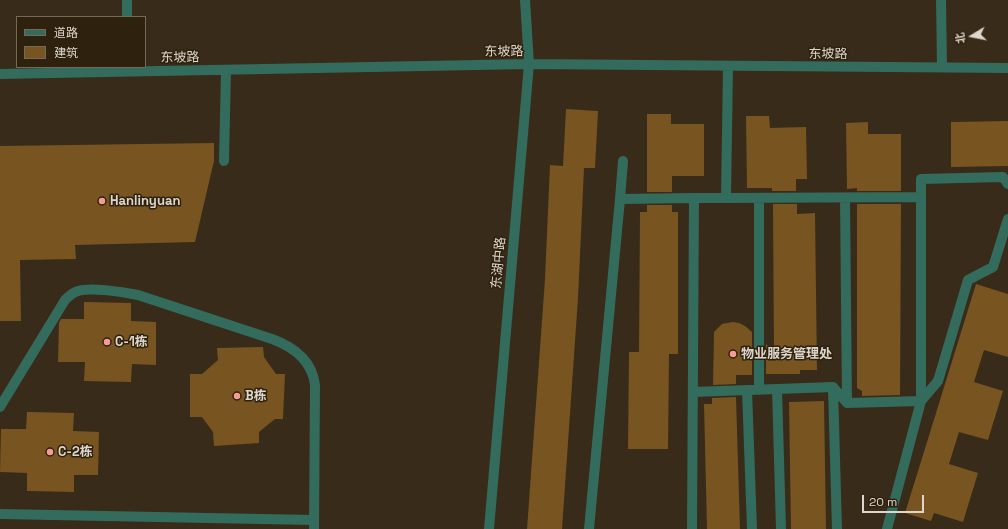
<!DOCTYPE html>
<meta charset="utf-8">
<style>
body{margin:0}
#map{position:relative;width:1008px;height:529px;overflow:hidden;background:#382b19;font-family:"Space Grotesk","Noto Sans SC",sans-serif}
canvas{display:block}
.legend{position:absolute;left:16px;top:16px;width:130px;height:52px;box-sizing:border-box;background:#2e220f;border:1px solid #746a5a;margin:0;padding:5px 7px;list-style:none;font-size:12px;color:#ded6cb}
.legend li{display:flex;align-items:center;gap:8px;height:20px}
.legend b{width:20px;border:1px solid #746a5a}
.north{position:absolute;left:952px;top:16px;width:40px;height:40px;-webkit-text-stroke:3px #2e220f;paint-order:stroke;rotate:260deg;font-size:11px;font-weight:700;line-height:16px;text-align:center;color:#ded6cb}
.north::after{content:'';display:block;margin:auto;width:14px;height:18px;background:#ded6cb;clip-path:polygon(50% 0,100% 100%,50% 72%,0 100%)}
.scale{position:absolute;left:862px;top:495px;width:62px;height:18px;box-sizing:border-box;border:2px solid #ded6cb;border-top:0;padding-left:5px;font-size:12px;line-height:14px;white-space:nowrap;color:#ded6cb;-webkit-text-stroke:3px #2e220f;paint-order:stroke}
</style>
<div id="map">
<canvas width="1008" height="529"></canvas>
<ul class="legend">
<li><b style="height:5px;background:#336b5d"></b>道路</li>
<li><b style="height:11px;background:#785421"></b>建筑</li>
</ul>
<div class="north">北</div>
<div class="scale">20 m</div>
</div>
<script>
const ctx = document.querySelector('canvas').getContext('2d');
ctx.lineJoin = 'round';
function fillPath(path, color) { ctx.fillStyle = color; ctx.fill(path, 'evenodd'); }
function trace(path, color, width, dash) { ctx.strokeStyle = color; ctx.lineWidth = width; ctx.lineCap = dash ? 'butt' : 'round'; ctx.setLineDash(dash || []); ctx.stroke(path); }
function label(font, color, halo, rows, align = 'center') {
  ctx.font = font + ' "Space Grotesk","Noto Sans SC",sans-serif'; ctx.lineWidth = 3; ctx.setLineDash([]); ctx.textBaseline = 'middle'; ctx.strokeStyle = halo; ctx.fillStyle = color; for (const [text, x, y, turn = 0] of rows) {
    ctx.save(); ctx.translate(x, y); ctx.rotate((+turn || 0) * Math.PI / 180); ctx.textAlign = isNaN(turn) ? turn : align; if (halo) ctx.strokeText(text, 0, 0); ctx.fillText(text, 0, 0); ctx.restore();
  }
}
fillPath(new Path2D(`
 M566,109l32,2 -3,57h-11l-6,130 -16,231h-35l18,-250 5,-114 13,1z
 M647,114h24v10h33v52h-32v16h-25z
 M746,116h23l1,12 36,-1 1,52h-11v12h-24v-3h-25z
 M1008,121v45l-57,1v-45z
 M868,122v12h33v57h-44v-3l-10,1 -1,-66z
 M214,143v18l-19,81 -120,3 1,14 -56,1 1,61h-21v-175z
 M773,204h24v10l18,-1 2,157h-17v4h-34v-30l8,7z
 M857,204h44l-1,191 -38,1v-5l-5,-3z
 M647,205h25v7h6v142h-9l-1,95h-40l1,-97h10l1,-140h7z
 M976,284l32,10v63l-24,-7 -10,32 29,9 -15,49 -29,-8 -10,32 29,9 -15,49 -29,-9 -3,8 -26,-8z
 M84,302l47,1v18l25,1v43l-24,-1 -1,18 -47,-1 1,-19h-27l1,-39 2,-4h23z
 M733,322l6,1 6,3 7,6v43h-16v9l-23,1 1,-53 8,-8z
 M263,347l1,10 12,17h9l-2,45h-8l-16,13v11l-45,3 -1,-14 -11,-15h-12v-43h12l16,-14 -1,-12z
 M736,397l4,132h-33l-3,-125h8v-6z
 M824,401l2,128h-35l-2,-127z
 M27,412l47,1 -1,18 26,1 -1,43h-24v17l-47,-1v-18l-27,-1 1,-43h25z`), '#785421');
trace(new Path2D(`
 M127,0v17
 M941,0l1,67
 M0,74l529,-10 479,4
 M224,161l2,-91
 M726,198l195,-1v-18l82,-2 5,7
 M759,198v192
 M845,198l2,205
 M620,199l3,-38
 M833,387l4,142
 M777,389l4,140
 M747,390l5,139
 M693,392l140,-5 14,16 74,-2v-204
 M0,407l65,-107c4,-4 8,-8 13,-9 13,-4 46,1 60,4l134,44c22,8 40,21 43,46l-1,144
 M0,514l314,6
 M489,529l40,-465 -4,-64
 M589,529l31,-330 74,-1
 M692,529l2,-331h32l2,-132
 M887,529l34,-128 17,-20 30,-101 25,-13 15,-48`), '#336b5d', 10);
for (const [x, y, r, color] of [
 [102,201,4,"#f59b98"],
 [107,342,4,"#f59b98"],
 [733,354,4,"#f59b98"],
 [237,396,4,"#f59b98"],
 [50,452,4,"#f59b98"]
]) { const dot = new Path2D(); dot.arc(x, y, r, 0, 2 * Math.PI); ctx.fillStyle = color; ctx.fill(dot); trace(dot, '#2e220f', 1.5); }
label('13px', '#ded6cb', '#2e220f', [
 ["东坡路",504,52,-1],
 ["东坡路",828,54],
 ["东坡路",180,58,-1],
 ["东湖中路",499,263,-85]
]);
label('bold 13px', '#ded6cb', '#2e220f', [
 ["Hanlinyuan",110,201],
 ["C-1栋",115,342],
 ["物业服务管理处",741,354],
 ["B栋",245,396],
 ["C-2栋",58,452]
], 'left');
</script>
